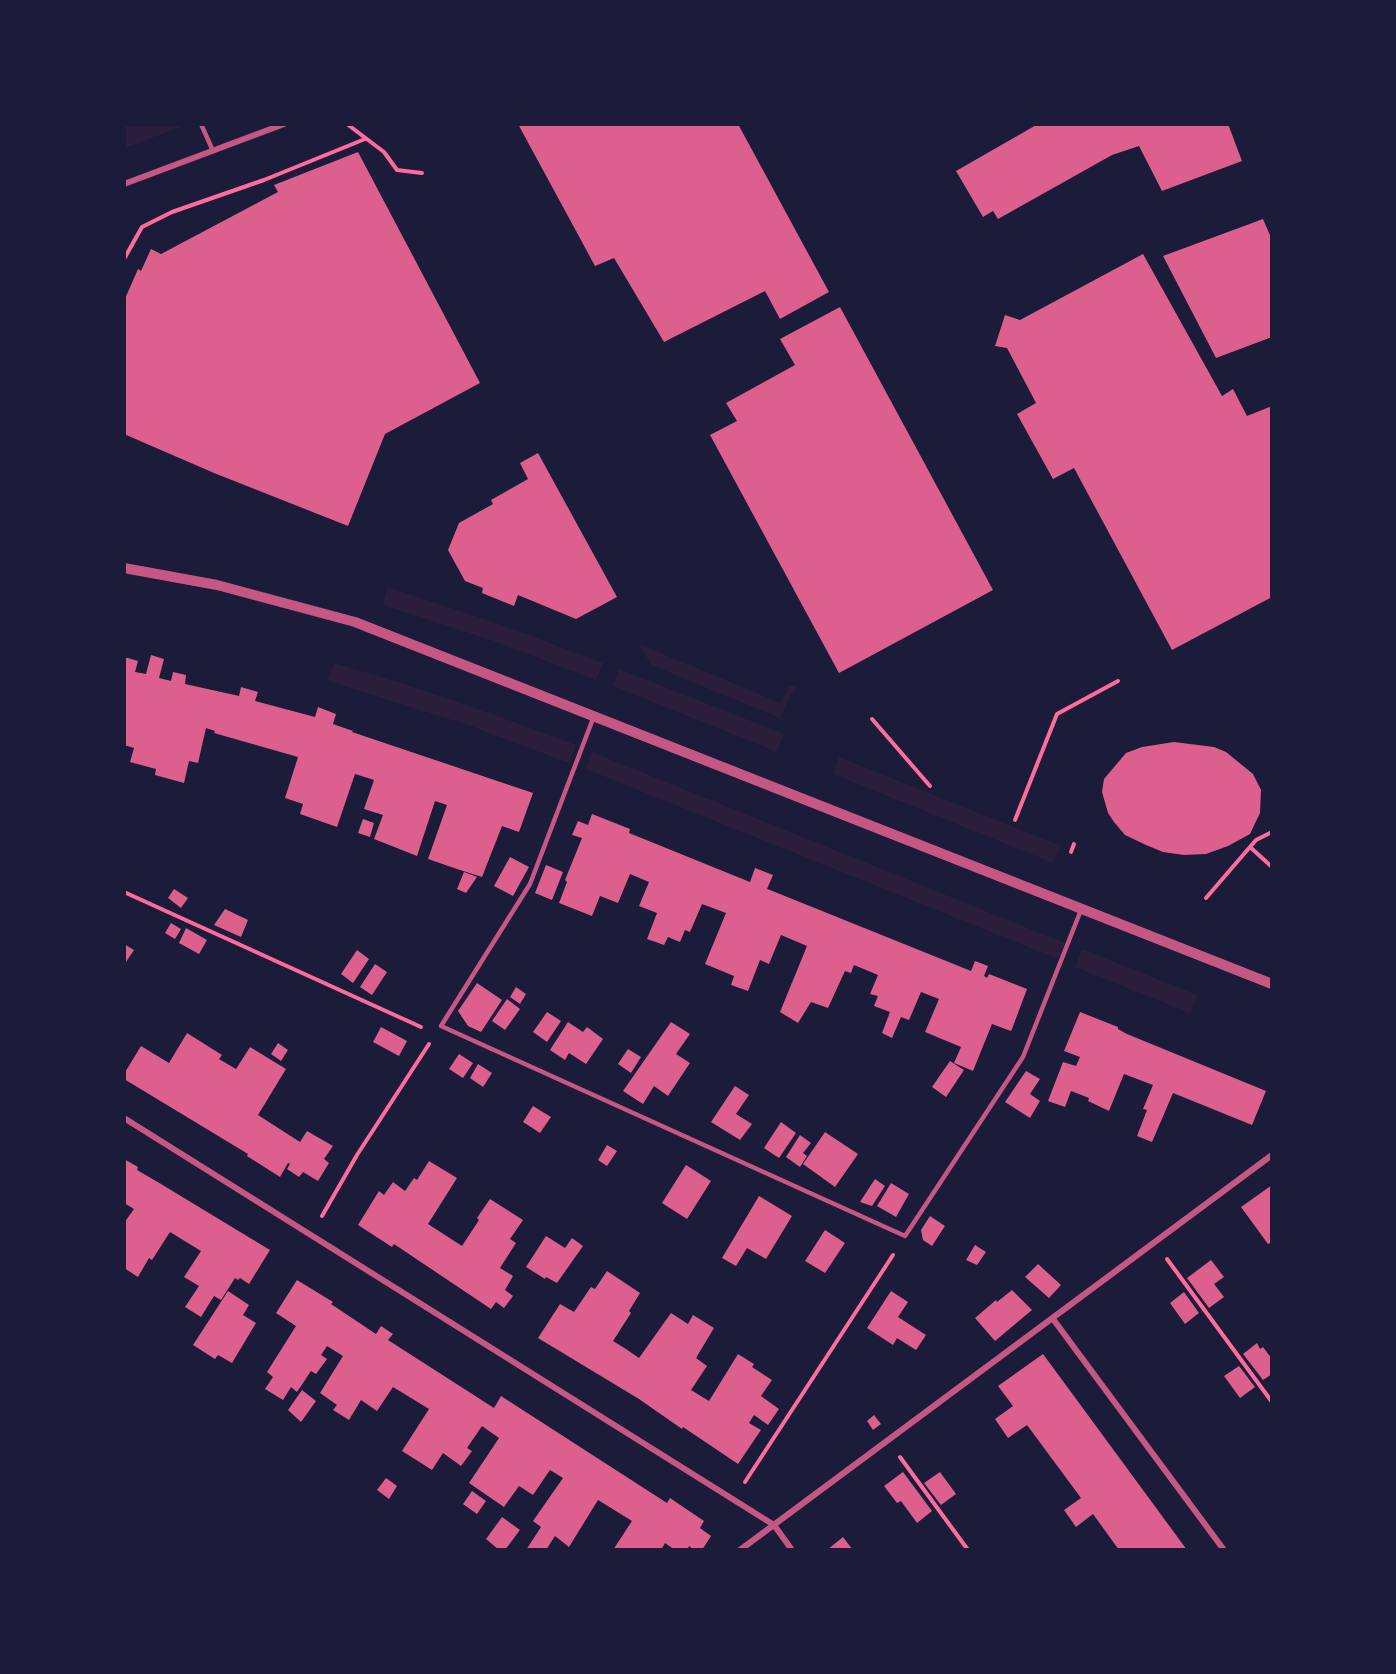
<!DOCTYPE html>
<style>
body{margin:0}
#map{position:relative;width:1396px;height:1674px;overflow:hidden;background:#1b1b3a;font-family:Ubuntu,sans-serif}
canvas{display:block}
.frame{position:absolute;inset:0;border:126px solid #1b1b3a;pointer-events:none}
</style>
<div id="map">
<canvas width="1396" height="1674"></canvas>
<div class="frame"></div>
</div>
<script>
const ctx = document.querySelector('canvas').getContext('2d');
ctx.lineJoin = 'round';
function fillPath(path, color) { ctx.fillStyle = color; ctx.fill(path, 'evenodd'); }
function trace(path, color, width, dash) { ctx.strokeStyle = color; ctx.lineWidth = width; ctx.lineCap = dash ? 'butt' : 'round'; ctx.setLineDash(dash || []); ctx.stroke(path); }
fillPath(new Path2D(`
 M125,124h61v1l-61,23z
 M388,587l106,35 109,41 -7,17 -108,-41 -105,-34z
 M639,644l142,59 8,-17 4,-1 4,3 -6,6 -11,24 -129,-53z
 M334,663c82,23 162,52 242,82l-7,18 -101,-38 -140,-44z
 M619,669l165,65 -7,18 -164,-66z
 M592,752l473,191 -7,16 -472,-190z
 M839,757l222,89 -8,17 -220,-89z
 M1082,949l115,46 -7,18 -115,-46z`), '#2a1e3b');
fillPath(new Path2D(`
 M518,124h220l91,168 -49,27 -15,-28 -101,51 -50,-84 -19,8z
 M1038,124h190l14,37 -80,30 -23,-45 -27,9 -114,64 -5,-8 -10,6 -27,-46z
 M358,152l122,231 -95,51 -37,92 -134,-53 -90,-39v-133l14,-32 3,2 10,-22 10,5 117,-62 -4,-7z
 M1263,219l9,21v97l-56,21 -53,-102z
 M1143,254l79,142 11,-7 14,27 25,-10v191l-100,53 -98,-182 -21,11 -36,-65 19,-11 -29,-55 -12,-2 10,-31 15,5z
 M840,307l153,283 -154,83 -129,-238 27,-14 -11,-18 69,-38 -15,-26z
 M538,453l79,144 -41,22 -58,-24 -4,11 -32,-13 1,-5 -18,-7 -17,-31 11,-27 34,-19 -2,-4 37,-21 -8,-16z
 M151,655l13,4 -5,19 12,3 2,-9 13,3 -1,9 54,12 2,-9 17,5 -3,9 60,16 3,-10 18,7 -3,10 20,7 -1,1 181,61 -14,39 -17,-6 -20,51 -22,-7 -32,-11 19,-54 -12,-4 -18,55 -43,-17 9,-24 -19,-6 10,-29 -19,-6 -18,53 -37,-13 3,-10 -18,-6 13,-41 -84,-24 1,-2 -9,-3 -8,35 -9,-2 -5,22 -29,-8 1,-6 -26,-7 4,-14 -10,-3v-88l14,4 -3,11 11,2z
 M1174,742l40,5 12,5 27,22 8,16 -1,23 -10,21 -22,12 -22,8 -22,1 -21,-3 -17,-7 -21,-10 -11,-13 -6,-9 -6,-21 2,-13 22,-26 16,-6z
 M592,814l38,15 -1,4 121,49 5,-14 18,7 -6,14 3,1 201,81 4,-10 13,5 -4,10 3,2 2,-4 38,15 -15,40 -1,2 -19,-7 -19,47 -19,-8 7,-16 -36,-15 14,-33 -18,-7 -12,28 -8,-3 -9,21 -10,-5 8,-21 -16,-6 4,-10 -8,-2 8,-19 -24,-10 -3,8 -6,-2 -17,37 -17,-6 -13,21 -18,-11 27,-66 -26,-11 -12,29 -9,-4 -12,31 -17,-6 3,-9 -29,-12 21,-51 -24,-9 -12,28 -5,-2 -5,12 -12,-5 -4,8 -17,-6 10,-26 -18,-7 10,-24 -19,-8 -12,29 -18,-7 -8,20 -33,-13 8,-21 -2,-2 17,-42 -10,-3 6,-14 10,4z
 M363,819l11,4 -4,14 -12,-4z
 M510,857l19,10 -16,29 -19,-10z
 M546,865l17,7 -11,28 -17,-7z
 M464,872l13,5 -11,16 -9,-4z
 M174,889l14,9 -7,10 -13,-10z
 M225,909l23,11 -7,17 -27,-12z
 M171,923l10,6 -6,10 -10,-6z
 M186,928l21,12 -8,14 -20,-11z
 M124,944l10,6 -10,15z
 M357,950l12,9 -16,24 -12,-9z
 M375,964l12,8 -15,23 -12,-8z
 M477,983l25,17 -21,32 -13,-6 -10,-15z
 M516,987l10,7 -6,10 -10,-7z
 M507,999l13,10 -15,21 -13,-9z
 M547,1012l14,9 -14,21 -14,-10z
 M1080,1012l38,15v2l9,5 139,57 -14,34 -79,-32 -21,49 -15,-6 10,-26 -4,-1 10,-24 -29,-11 -15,37 -21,-10 1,-3 -18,-7 -6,16 -17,-6 15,-39 13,4 4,-9 -16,-6z
 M568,1022l15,10 4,-5 16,12 -17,25 -17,-11 -4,7 -15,-10z
 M671,1022l19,12 -14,20 14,9 -22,33 -14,-10 -11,18 -20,-13z
 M381,1027l26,14 -8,15 -26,-14z
 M187,1033l35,22 -3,4 17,10 14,-22 36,22 -28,46 42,27 7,-11 26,15 -9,13 5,4 -11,18 -15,-9 -4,5 -12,-8 3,-5 -2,-1 -8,14 -33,-21 1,-2 -124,-75v-5l17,-28 28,17z
 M278,1043l10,7 -7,11 -10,-7z
 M628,1049l13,8 -10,16 -13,-9z
 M459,1054l14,9 -10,15 -14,-9z
 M950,1061l14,9 -18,27 -14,-10z
 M478,1064l14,9 -9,14 -13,-9z
 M1026,1071l14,8 -10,15 10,7 -10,17 -25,-16z
 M735,1086l14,9 -13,19 16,10 -12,16 -29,-18z
 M533,1106l18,11 -11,16 -17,-11z
 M781,1122l15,11 -17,25 -15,-10z
 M825,1132l33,22 -23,33 -32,-23z
 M800,1135l11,8 -8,10 4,3 -7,11 -14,-10z
 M607,1145l10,6 -10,15 -9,-6z
 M124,1159l14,8 -1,3 19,11 114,69 -21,34 -9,-6 -2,2 -3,-2 -14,22 -7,-4 -13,21 -16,-10 14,-21 -15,-9 17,-26 -31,-19 -18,28 -3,-2 -11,19 -14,-9v-45l10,-14 -10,-6z
 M429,1161l28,17 -29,46 34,22 17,-26 -2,-2 13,-19 33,21 -13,19 6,4 -16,25 13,8 -8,14 8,6 -9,12 -8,-6 -5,7 -97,-65 -2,3 -34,-22 21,-34 5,4 9,-13 12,9 9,-13 3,2z
 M686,1165l25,16 -24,38 -25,-16z
 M875,1179l10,7 -13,20 -12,-4z
 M891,1183l18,11 -13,23 -19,-11z
 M1272,1185v57l-4,2 -27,-37z
 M759,1196l33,20 -26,43 -19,-11 -11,18 -14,-8z
 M930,1216l15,10 -13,20 -9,-6 -2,-10z
 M825,1230l20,13 -20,30 -20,-12z
 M546,1236l19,12 7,-10 11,8 -26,37 -11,-6 -1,2 -19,-12z
 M975,1245l11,7 -9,13 -11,-5z
 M1211,1260l13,17 -10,7 10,13 -15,11 -22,-30z
 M1038,1264l23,21 -12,13 -24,-21z
 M607,1271l33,22 -11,18 2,2 -18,28 13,8 13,9 32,-45 17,11 5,-9 21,13 -18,30 11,8 -16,24 18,11 29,-47 16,10 -2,3 20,13 -11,16 18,13 -11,16 -14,-10 -5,8 12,7 -23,34 -55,-37 -1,2 -43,-30 -101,-61 22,-34 14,8 17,-25 4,2z
 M297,1280l36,22 -2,2 45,30 5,-8 12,8 -5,6 106,68 7,-12 166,107 3,-5 34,23 -4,7 11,8 -9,14h-8l-5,-4 -2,4h-12l-10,-7 -4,7h-48l19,-29 -34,-21 -29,47 -14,-11 -9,14h-20l15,-23 -8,-6 30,-43 -13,-8 -17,25 -14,-9 -15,21 -35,-24 30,-45 -17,-12 -15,22 5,3 -11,15 -18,-13 -11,17 -30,-19 27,-42 -36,-22 -16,24 -16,-11 -12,20 -16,-10 4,-5 -17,-12 23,-37 -16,-10 -6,9 6,4 -11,15 -5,-3 -14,21 -6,-5 -8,13 -18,-11 8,-12 -6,-5 29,-46 -20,-13z
 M1012,1290l20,20 -37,31 -20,-23 21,-18 1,2z
 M228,1291l21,14 -6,10 13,8 -24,40 -14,-8 -3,4 -22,-14z
 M891,1291l17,11 -10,15 28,18 -10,15 -19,-12 -4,7 -26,-17z
 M1184,1292l15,21 -14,11 -15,-21z
 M1257,1343l3,6 3,-2 9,12v15l-9,6 -20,-26z
 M1043,1354l28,38 116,158h-68l-26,-36 -17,13 -12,-17 17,-12 -54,-73 -19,13 -13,-19 18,-13 -15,-20z
 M1239,1366l16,21 -15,11 -16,-22z
 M302,1390l14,11 -15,21 -13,-12z
 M874,1415l7,9 -8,6 -6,-9z
 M903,1472l29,39 -15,12 -16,-22 -4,2 -13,-17z
 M940,1472l16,22 -15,11 -17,-22z
 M386,1478l11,8 -8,13 -12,-9z
 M472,1491l14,10 -9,13 -14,-10z
 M502,1517l18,13 -15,20h-6l-13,-11z
 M843,1537l10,13h-26z`), '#dd5f8e');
trace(new Path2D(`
 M347,124l37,28 13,18 25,3
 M124,259l18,-32 30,-15 92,-32 101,-41
 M872,719l58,67
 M1015,820l42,-106 61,-33
 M1250,847l22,20
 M1071,852l3,-8
 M124,892l297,135
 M1206,898l50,-58 16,-8
 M322,1216l35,-61 72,-111
 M1167,1259l105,143
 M900,1457l68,93
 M745,1482l148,-227`), '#ff6b9d', 4);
trace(new Path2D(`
 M201,124l12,27
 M594,716l-64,168 -89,142 464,210 118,-179 58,-147`), '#c65784', 4.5);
trace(new Path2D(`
 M124,184l160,-60
 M124,1118l650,407 18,25
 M1053,1319l171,231
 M740,1550l532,-395`), '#c65784', 6);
trace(new Path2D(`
 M124,568l93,17 138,37 917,362`), '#c65784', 10);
</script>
